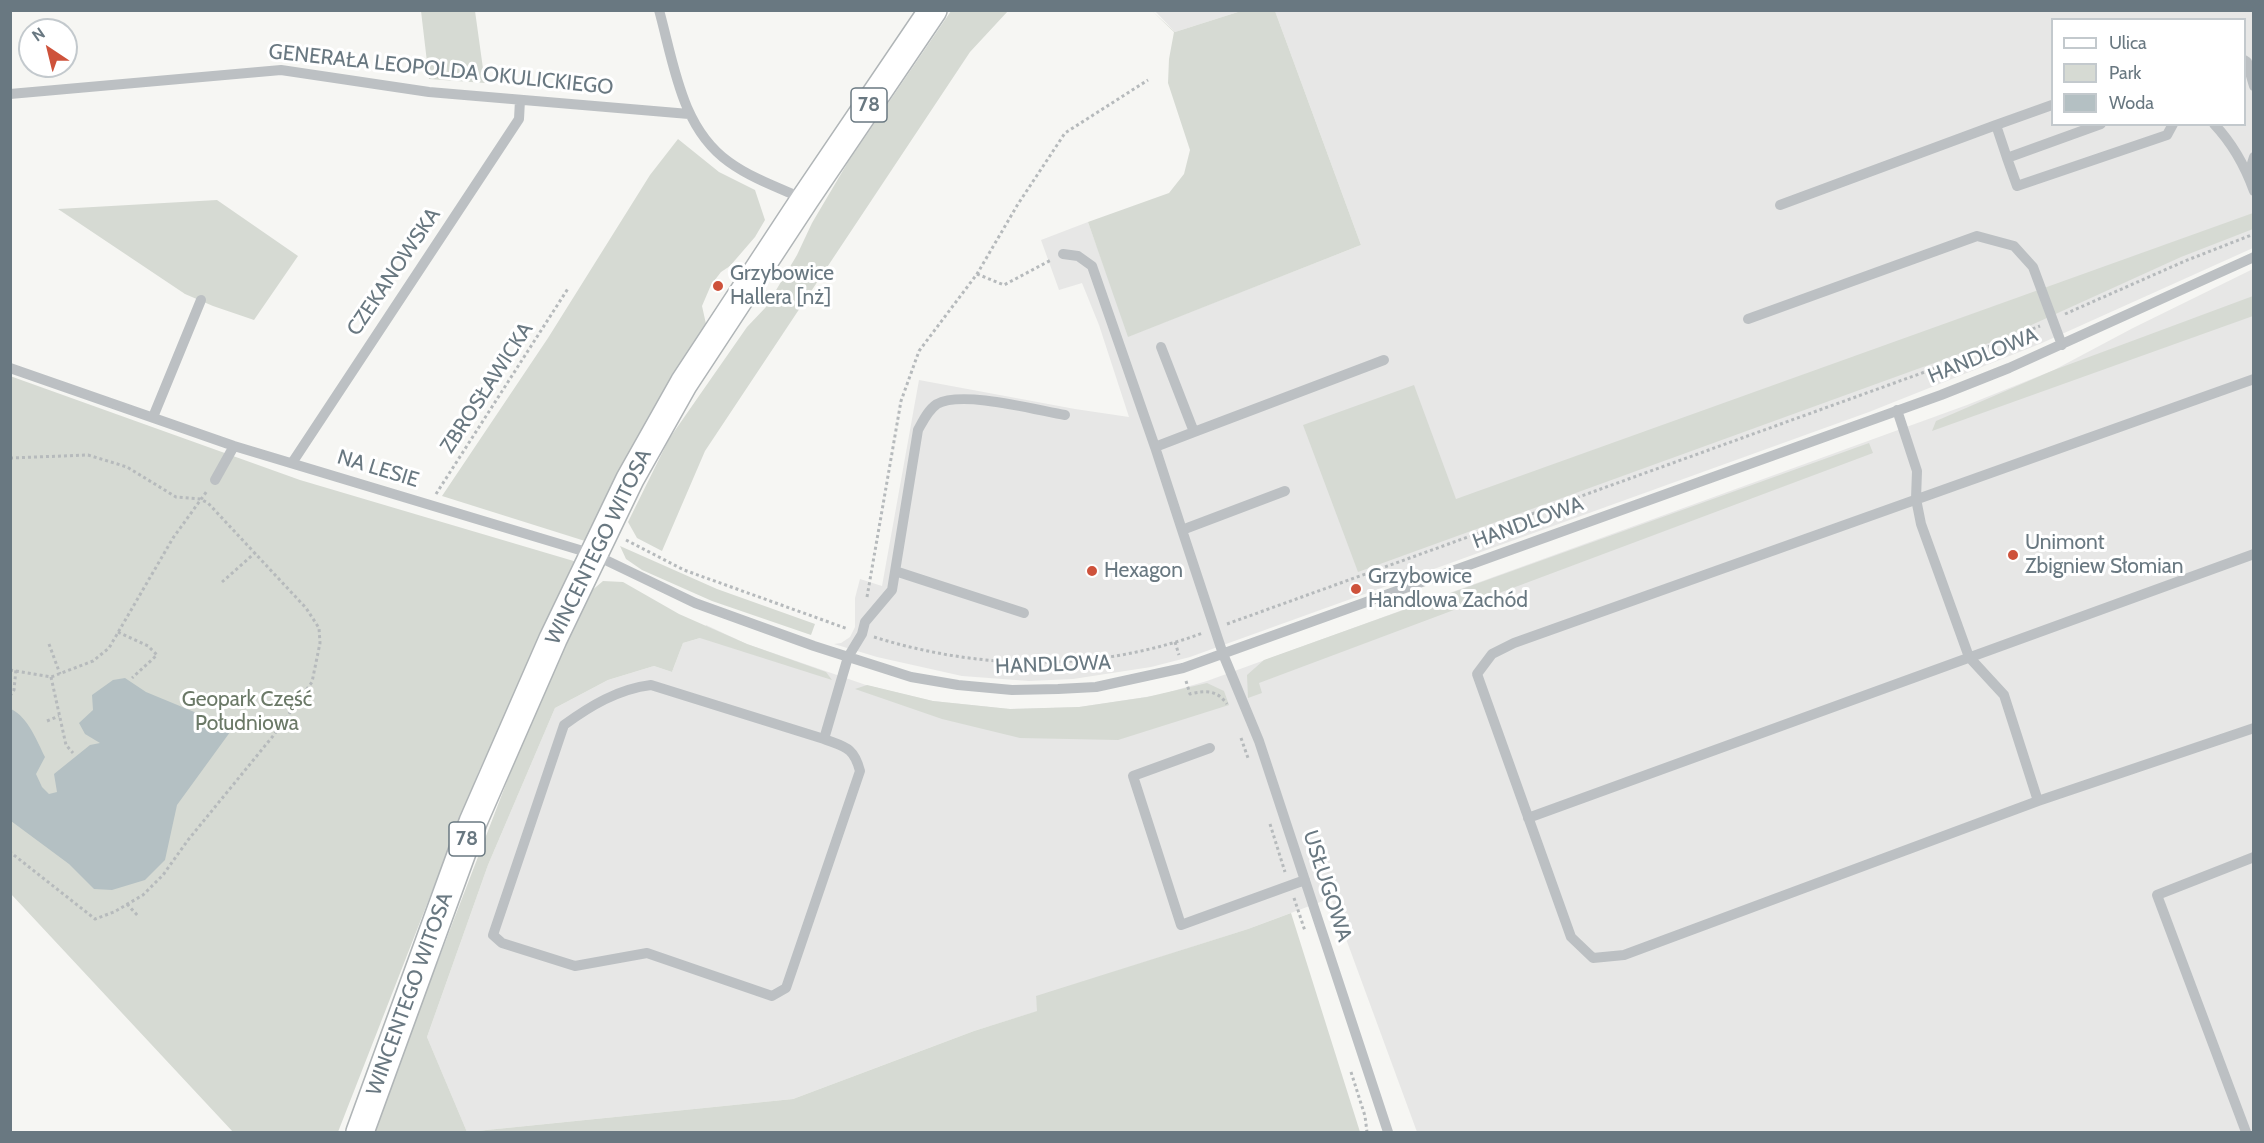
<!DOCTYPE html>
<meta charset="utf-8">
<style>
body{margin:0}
#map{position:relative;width:2264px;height:1143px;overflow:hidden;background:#f6f6f3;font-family:Cabin,sans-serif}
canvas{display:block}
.frame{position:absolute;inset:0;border:12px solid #697881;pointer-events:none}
.legend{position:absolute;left:2051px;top:18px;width:195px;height:108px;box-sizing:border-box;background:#fff;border:2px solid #c3c9cd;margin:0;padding:8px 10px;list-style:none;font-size:18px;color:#697881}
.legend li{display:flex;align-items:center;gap:12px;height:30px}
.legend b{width:30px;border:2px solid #c3c9cd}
.north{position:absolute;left:18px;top:18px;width:60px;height:60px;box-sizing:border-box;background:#fff;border:2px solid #c3c9cd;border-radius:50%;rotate:325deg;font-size:16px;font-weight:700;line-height:24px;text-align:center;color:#697881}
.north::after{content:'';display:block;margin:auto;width:21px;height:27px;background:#ce523b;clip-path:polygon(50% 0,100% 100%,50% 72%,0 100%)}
</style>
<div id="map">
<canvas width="2264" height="1143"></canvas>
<div class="frame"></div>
<ul class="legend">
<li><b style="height:8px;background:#fff"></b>Ulica</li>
<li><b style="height:16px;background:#d6dad3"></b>Park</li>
<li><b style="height:16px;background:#b4c0c3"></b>Woda</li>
</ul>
<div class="north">N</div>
</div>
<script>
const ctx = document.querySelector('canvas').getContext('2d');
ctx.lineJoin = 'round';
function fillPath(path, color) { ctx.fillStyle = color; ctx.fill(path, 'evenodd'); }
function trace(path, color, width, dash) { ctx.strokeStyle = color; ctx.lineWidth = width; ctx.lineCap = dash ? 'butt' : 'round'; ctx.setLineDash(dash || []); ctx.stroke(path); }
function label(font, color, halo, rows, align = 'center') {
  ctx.font = font + ' Cabin,sans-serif'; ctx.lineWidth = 6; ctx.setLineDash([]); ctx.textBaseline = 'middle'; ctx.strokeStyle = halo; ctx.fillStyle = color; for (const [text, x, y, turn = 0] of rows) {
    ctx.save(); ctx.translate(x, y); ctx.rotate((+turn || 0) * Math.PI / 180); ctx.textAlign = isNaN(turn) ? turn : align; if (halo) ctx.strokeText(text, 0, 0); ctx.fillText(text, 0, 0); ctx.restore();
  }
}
fillPath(new Path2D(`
 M1155,11h86l-66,21z
 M1275,11h978v237l-211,95 -173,69 -679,245 -39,10 -78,12 -44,2 -67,-5 -85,-19 -43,-13 7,-1 9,-6 5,-10v-29l5,-19 22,7 37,-206 156,29 54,8 -30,-92 -17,-42 -23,7 -18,-50 47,-18 41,114 232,-91zM2052,20h192v104h-192z
 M2253,269v863h-836l-86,-234 -83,31 -212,68 2,14 -64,20 -181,68 -326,33 -40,-95 61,-172 67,-157 53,-28 46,-14 18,6 11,-29 17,-5 6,-13 41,19 119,41 67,16 77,8 69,-2 80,-12 48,-14 760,-276 87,-35 79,-42z`), '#e7e7e6');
fillPath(new Path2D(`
 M421,11h54l10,72 -56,-4z
 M951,11h57l-38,41 -265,399 -43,100 -25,-13 -9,-16 41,-83 78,-112 19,-20 31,-52 15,-32 36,-61z
 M1152,11l23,21 66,-21h34l86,234 -233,92 -40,-115 81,-29 15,-19 6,-24 -22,-67 1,-24 5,-27z
 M678,139l41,33 36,18 10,30 -10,17 -25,29 -9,6 -10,13 -9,21 4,18 -121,217 -143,-45 106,-158 102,-163z
 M217,200l81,56 -44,64 -41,-14 -28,-12 -127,-85z
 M2253,213v16l-72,28 -176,80 -38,14 -609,221 -55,-147 111,-40 42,114z
 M2253,296v20l-321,115 4,-10 118,-51z
 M10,376l290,104 277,82 -98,209 -141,361h-105l-222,-238z
 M1869,443l4,10 -614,230 3,10 -14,5 -1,-23 17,-15z
 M620,546l97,43 98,35 -4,11 -99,-34 -70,-31 -16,-11z
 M603,581l20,1 56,32 68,30 79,28 6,8 -132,-42 -17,5 -11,29 -18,-6 -46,14 -53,28 -67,157 -61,172 40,95h-92l38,-106 126,-328 51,-106z
 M1207,683l17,8 5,14 -111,35 -98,-2 -78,-19 -87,-30 12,-4 66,16 77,8 69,-2 68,-10z
 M1291,913l69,219h-893l326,-33 181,-68 63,-20 -1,-15 212,-67z`), '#d6dad3');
fillPath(new Path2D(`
 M125,678l21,14 87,36 -56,77 -12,55 -20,20 -33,10 -18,-1 -25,-25 -58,-43v-112c17,8 26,32 34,48l-9,17 6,13 7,7 8,-2 -3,-18 36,-29 10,-2 -15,-9 -6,-11 14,-13 -1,-15 21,-15z`), '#b4c0c3');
const major = new Path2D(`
 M360,1132l113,-310 80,-183 77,-160 54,-96 121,-184 128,-189`);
trace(major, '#b0b5b7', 30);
trace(new Path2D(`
 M977,274l27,11 47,-25
 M2065,314l120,-53 69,-27
 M10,458l78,-3 39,12 49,30 24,2 8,4 98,105 13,20 1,15 -8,39 -39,54 -85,104 -25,35 -20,20 -29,17 -19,7 -85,-67
 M436,494l133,-207
 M626,540l58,30 164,59
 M222,582l34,-30
 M867,597l34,-196 18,-50 58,-77 41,-70 47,-71 83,-53
 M1227,624l706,-255 107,-43
 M118,632l30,14 9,9 -25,23
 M874,637c109,34 222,35 329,-4
 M1175,642l4,13
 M49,644l11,30
 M10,670l41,7 42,-16 16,-13 64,-110 34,-47
 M51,677l15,68 7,8
 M1186,681l4,13c16,-4 27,-4 37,10
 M10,696l4,-6 2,-21
 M47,721l12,-5
 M1241,738l7,20
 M1270,824l15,48
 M1294,898l11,33
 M127,904l11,12
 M1351,1072l14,44 2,16`), '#b6babc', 3, [3, 3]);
trace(new Path2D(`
 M659,10c15,54 22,118 70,152 22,16 50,26 75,37
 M2244,60l3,2 7,24
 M10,94l271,-24 148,22 260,22
 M2052,105l-56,20 11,33 94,-34
 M2214,124c18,19 31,42 40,67
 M2007,158l10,28 150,-51 6,-11
 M2248,176l6,-19
 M1780,205l216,-80
 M1063,254l15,2 14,10 63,181
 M1748,319l229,-83 37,10 19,21 29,78
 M1161,347l33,85 -39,15 27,83
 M10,368l224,78 359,108 102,49 119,43 97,31 47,8 54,5 46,-1 38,-2 87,-19 758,-273 68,-27 245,-111
 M2254,379l-740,264 -22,11 -15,20 94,263 22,21 31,-3 414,-154 216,-73
 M1897,410l20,61 -1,28 5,25 48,133 35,38 34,106
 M153,417l48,-117
 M1194,432l190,-72
 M292,463l227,-344 1,-19
 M215,480l19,-34
 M1285,491l-103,39 41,124 36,87 129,391
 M895,571l129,42
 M824,739c21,8 30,8 36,32l-74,217 -14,8 -125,-43 -72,13 -73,-23 -9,-8 71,-210c26,-19 54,-36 87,-40l173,54 24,-82 14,-23 3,-12 27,-32 26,-160c5,-9 10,-20 19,-26 25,-14 99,6 128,11
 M1210,748l-77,28 48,149 124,-45
 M1528,818l726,-264
 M2246,1132l-89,-237 97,-38`), '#bcc0c3', 10);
trace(major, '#fff', 27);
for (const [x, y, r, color] of [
 [718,286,6,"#ce523b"],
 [2013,555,6,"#ce523b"],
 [1092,571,6,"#ce523b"],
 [1356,589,6,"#ce523b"]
]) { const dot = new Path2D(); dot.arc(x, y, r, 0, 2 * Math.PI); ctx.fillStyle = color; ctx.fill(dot); trace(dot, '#fff', 2); }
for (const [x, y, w] of [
 [869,105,36],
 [467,839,36]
]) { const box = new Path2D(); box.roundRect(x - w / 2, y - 17, w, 34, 4.5); ctx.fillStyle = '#fff'; ctx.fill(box); trace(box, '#697881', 1.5); }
label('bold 20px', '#697881', null, [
 ["78",869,105],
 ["78",467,839]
]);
label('21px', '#697881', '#fff', [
 ["GENERAŁA LEOPOLDA OKULICKIEGO",441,70,6],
 ["CZEKANOWSKA",394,272,-56],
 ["HANDLOWA",1983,356,-22],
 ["ZBROSŁAWICKA",487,388,-57],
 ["NA LESIE",378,469,17],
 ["HANDLOWA",1528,523,-20],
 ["WINCENTEGO WITOSA",599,547,-64],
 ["HANDLOWA",1053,665,-2],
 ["USŁUGOWA",1327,886,72],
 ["WINCENTEGO WITOSA",410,994,-70]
]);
label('21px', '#697881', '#fff', [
 ["Grzybowice",730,274],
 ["Hallera [nż]",730,298],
 ["Unimont",2025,543],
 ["Zbigniew Słomian",2025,567],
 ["Hexagon",1104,571],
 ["Grzybowice",1368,577],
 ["Handlowa Zachód",1368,601]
], 'left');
label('21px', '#6b7967', '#fff', [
 ["Geopark Część",247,700],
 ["Południowa",247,724]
]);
</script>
